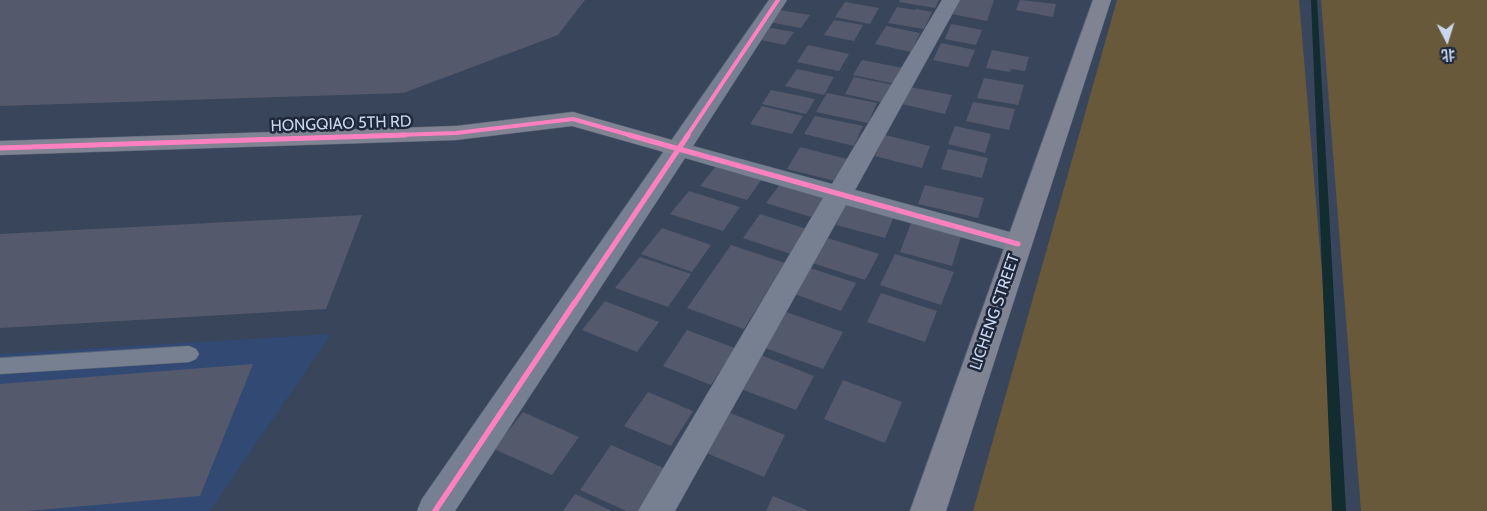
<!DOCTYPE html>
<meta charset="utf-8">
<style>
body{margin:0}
#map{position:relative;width:1487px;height:511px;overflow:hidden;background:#39455a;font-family:Cabin,"Noto Sans SC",sans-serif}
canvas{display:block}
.north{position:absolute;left:1422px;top:15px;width:50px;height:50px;-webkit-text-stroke:4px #1e283a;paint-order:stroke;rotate:175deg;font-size:14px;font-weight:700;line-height:20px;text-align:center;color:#c9d6ee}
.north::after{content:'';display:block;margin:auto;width:18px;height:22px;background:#c9d6ee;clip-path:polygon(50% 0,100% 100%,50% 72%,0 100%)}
</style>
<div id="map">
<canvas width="1487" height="511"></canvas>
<div class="north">北</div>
</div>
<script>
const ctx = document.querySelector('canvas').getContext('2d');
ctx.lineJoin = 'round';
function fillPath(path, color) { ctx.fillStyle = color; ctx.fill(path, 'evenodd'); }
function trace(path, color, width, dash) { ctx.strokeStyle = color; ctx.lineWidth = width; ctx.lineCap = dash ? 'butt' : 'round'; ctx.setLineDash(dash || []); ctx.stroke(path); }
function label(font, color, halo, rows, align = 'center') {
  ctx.font = font + ' Cabin,sans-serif'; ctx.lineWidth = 5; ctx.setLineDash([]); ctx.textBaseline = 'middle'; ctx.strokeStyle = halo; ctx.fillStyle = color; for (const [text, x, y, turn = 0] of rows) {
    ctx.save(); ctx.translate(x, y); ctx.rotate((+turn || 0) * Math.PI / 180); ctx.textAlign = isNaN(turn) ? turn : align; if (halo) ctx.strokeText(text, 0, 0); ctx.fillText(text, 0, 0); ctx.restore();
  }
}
fillPath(new Path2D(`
 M331,334l-121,177h-210v-157z`), '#324974');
fillPath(new Path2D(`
 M1117,0h182l43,511h-369z
 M1321,0h166v511h-126z`), '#69593b');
fillPath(new Path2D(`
 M1311,0h6l29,511h-14z`), '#122c2f');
fillPath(new Path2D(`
 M0,0h585l-27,35 -155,58 -403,13z
 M900,0h39l-4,8 -36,-6z
 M959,0h35l-7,21 -35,-7z
 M1020,0l36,4 -3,13 -37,-7z
 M845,2l34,6 -9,16 -35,-7z
 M897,7l18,3 1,-1 16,3 -8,17 -36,-6z
 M779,10l31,5 -9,13 -32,-6z
 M834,20l29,5 -9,16 -30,-6z
 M951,24l31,6 -6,15 -31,-6z
 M886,26l34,7 -9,19 -36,-8z
 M765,27l29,5 -9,13 -29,-6z
 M941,43l34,7 -7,17 -35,-7z
 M808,45l41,9 -10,17 -42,-9z
 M992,50l37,7 -4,14 -14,-2 -1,3 -24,-4z
 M862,60l41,8 -8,16 -42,-9z
 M797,69l37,8 -10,18 -39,-9z
 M854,77l40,8 -9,18 -40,-9z
 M984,78l40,7 -6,20 -41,-7z
 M910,87l42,8 -7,19 -43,-10z
 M771,90l44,9 -9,15 -44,-10z
 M827,93l50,10 -9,20 -52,-11z
 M973,102l42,7 -6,21 -43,-9z
 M762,106l41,10 -11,18 -42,-10z
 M815,116l48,10 -9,20 -50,-12z
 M955,126l36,8 -6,19 -37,-9z
 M885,135l45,11 -8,22 -47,-12z
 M800,147l47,12 -12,22 -48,-12z
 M948,149l40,9 -6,20 -41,-9z
 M716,166l46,13 -15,21 -47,-14z
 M781,183l44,13 -14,21 -45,-14z
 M925,185l59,13 -6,20 -60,-14z
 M689,191l51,16 -17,24 -53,-17z
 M847,202l48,12 -10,24 -49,-13z
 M760,214l47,15 -16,25 -48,-16z
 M362,215l-36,94 -326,19v-94z
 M911,223l50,13 -9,30 -52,-14z
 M662,228l49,17 -19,27 -51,-18z
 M821,236l58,18 -14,26 -59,-19z
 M731,245l54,18 -41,66 -57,-21z
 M895,254l59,18 -13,33 -61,-20z
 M640,257l51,17 -23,33 -53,-19z
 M807,267l49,16 -15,28 -49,-18z
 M881,293l56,18 -12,31 -58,-20z
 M605,301l54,21 -22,30 -55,-22z
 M786,312l57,20 -20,37 -58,-21z
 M687,330l48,18 -24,37 -48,-19z
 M761,355l53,21 -18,34 -55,-21z
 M253,364l-53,132 -173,15h-27v-127z
 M843,380l59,22 -17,41 -61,-24z
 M648,392l45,19 -22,35 -47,-20z
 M523,412l56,25 -27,38 -58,-26z
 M728,412l57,23 -21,42 -60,-25z
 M611,445l57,25 -24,41h-18l-46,-21z
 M575,494l37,17h-49z
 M773,496l36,15h-43z`), '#545a6c');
const lane = new Path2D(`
 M189,346l7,3 3,5 -3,5 -7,3 -189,12v-16z`);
const street = new Path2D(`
 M769,0h18l-94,146 139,38 110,-184h18l-105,190 173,47 4,7 -4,7 -10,2 -172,-48 -171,306h-37l185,-313 -138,-40 -230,353h-38l5,-12z`);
const secondary = new Path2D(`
 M1093,0h18l-165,511h-36z
 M573,112l113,32 4,5 -4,5 -8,2 -106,-30 -116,14 -456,15v-14l456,-15z`);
trace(lane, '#596476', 1);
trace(street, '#596476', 1);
trace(secondary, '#596476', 1);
fillPath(lane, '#768090');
fillPath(street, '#768090');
fillPath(secondary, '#7f8392');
trace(new Path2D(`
 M367,136l89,-3 117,-14 60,17
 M687,136l91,-136`), '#ff80c0', 4);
trace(new Path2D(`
 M629,135l389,109
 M0,148l405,-13
 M574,304l114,-169`), '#ff80c0', 5);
trace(new Path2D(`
 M435,511l140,-209`), '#ff80c0', 5.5);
label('16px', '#c9d6ee', '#1e283a', [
 ["HONGQIAO 5TH RD",341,124,-2],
 ["LICHENG STREET",995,312,-71]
]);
</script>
